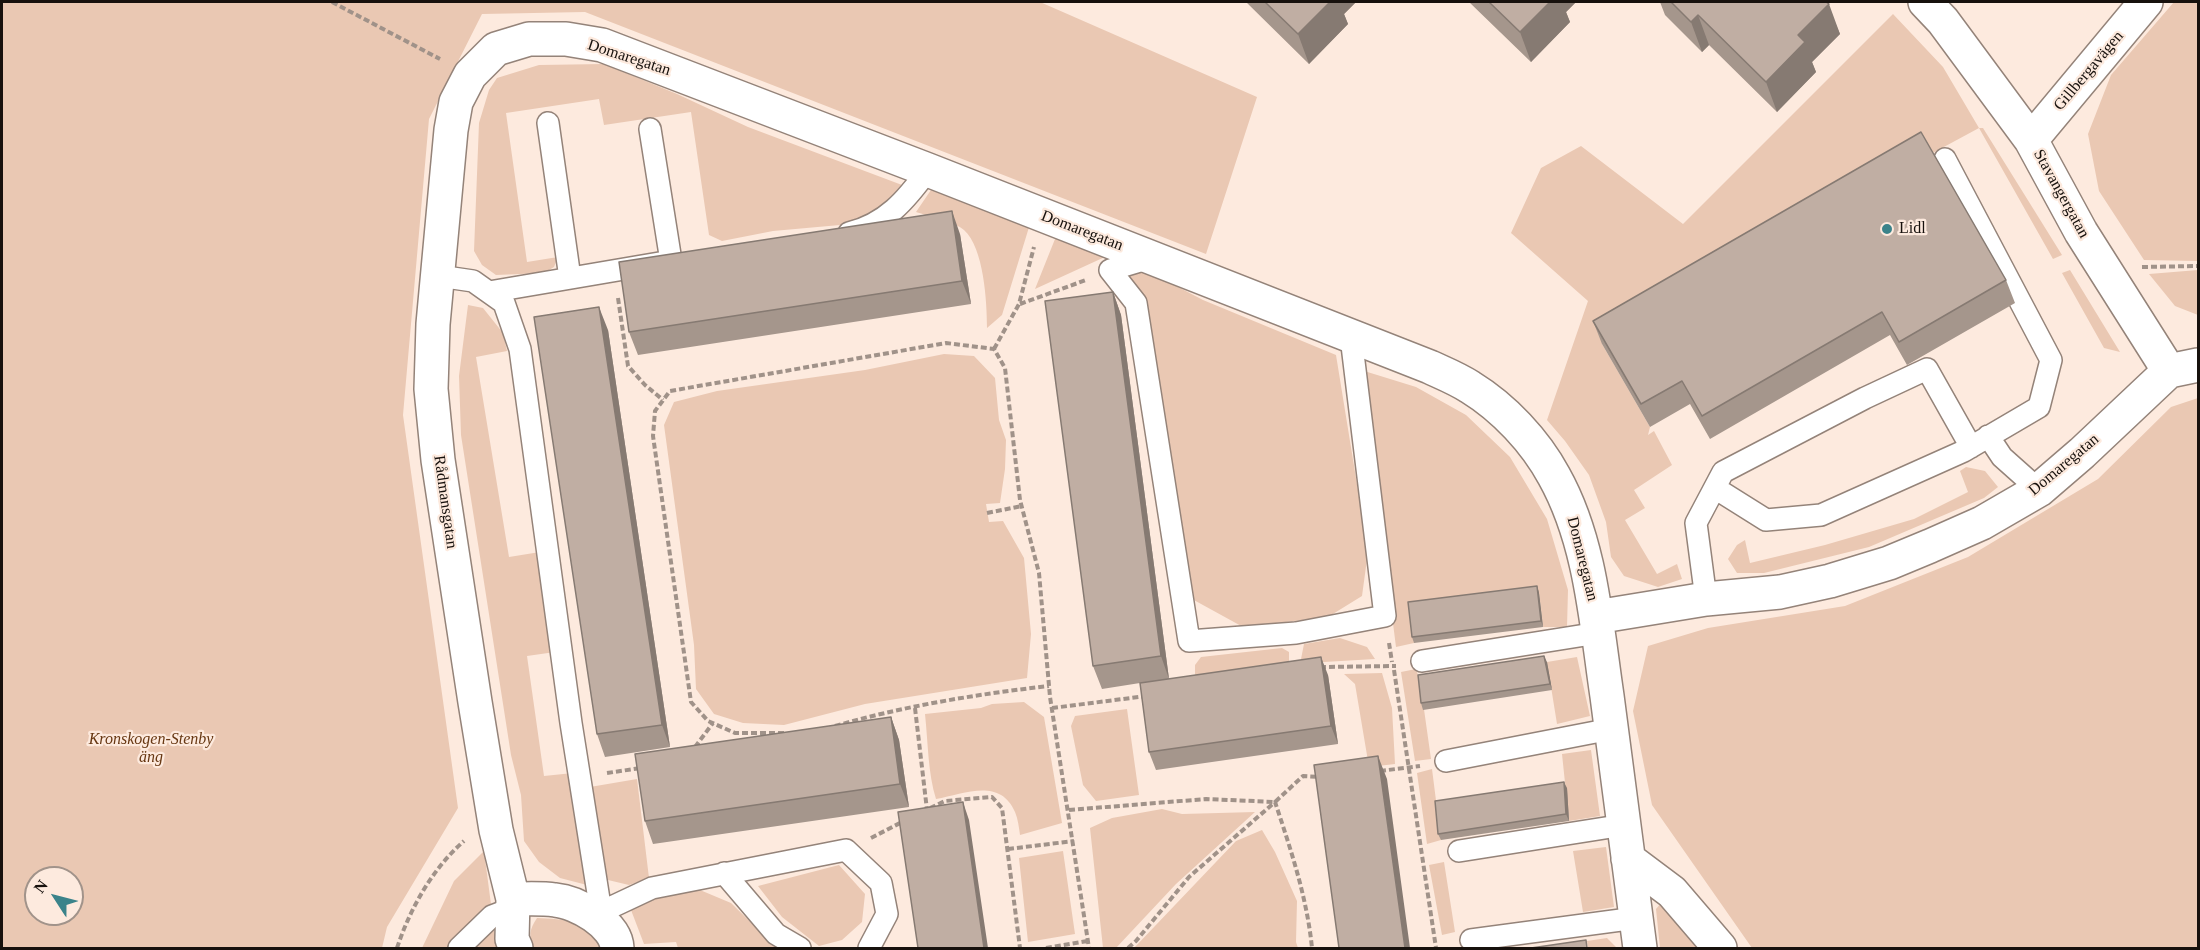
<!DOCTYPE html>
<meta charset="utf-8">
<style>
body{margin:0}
#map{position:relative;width:2200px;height:950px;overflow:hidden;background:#fdeade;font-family:Georgia,serif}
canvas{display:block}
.frame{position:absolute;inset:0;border:3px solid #17110d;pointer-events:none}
.north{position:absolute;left:24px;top:866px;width:60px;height:60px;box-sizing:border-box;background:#fdeade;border:2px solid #a1938a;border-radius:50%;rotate:306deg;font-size:16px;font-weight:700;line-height:24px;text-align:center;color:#17110d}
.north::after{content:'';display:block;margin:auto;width:21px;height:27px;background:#3b838a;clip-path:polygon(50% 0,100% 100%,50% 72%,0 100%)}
</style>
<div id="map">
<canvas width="2200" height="950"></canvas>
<div class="frame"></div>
<div class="north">N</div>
</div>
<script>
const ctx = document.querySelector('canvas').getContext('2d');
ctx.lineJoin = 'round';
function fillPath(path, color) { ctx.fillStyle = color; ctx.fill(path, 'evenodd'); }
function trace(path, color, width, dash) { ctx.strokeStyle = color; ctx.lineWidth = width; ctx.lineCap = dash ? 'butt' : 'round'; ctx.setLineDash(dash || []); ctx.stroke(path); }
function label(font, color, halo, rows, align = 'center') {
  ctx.font = font + ' Georgia,serif'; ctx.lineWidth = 4.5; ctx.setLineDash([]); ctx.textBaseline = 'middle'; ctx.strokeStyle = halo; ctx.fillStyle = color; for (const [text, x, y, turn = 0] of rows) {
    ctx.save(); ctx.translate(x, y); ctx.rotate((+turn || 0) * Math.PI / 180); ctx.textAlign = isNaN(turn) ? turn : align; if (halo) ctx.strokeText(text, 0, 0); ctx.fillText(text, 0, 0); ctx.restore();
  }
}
fillPath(new Path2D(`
 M2,2h1038l217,95 -51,157 -621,-242 -103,2 -53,105 -26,296 55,393 -71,119 -5,21h-380zM36,878h36v36h-36z
 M2174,2h24v259l-54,-1 -45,-69 -11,-57 23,-59z
 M1893,14l50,53 36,61h4l79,127 -9,4 -74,-131 -50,27 -327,189 48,83 -2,8 6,-4 18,34 -38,25 11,18 -20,12 32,54 20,-10 5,15 -24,8 -34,-11 -13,-19 -5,-35 -17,-47 -24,-34 -18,-21 41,-119 -77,-68 30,-65 40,-22 102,78z
 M604,64l73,30 71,33 154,58 -25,27 -26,12 -78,7 -51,10 -13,-6 -18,-123 -87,13 -5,-26 -93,14 21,149 31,-5 -4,10 -10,6 -48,2 -14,-10 -8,-14 5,-128 10,-33 8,-12 42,-13z
 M933,187l97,37 -28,91 -15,13c0,-26 -3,-80 -23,-98 -9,-8 -36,-14 -48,-18z
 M1057,234l50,22 -72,33z
 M1136,265l67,35 133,55 32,197 -6,44 -34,21 -85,10 -51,-28 -43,-285 -27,-41z
 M2070,270l50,82 -16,-4 -42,-75z
 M2198,270v45l-23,-9 -26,-32z
 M468,305l15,3 20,25 4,18 -31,6 33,200 31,-5 15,100 -28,4 17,120 29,-3 14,112 -27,-7 -21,-16 -15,-21 -3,-46 -10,-40 -50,-320 -2,-59z
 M944,354l30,2 21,22 4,42 7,20 -1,29 -5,34 -14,1 3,18 14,-1 21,37 7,76 -4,44 -162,26 -81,21 -41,-2 -29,-9 -18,-25 -2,-44 -30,-220 10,-23 43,-11 148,-21z
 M1361,370l55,17 50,28 44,42 37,62 21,71 -1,37h-24l-4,-34 -129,16 4,34 -18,4z
 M2198,398v550h-446l-100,-143 -19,-94 15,-65 60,-18 137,-22 123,-49 130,-78 73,-72z
 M1966,467l19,4 13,16 -14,11 -115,49 -105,26h-27l-9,-14 9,-14 8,-5 5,23 75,-18 89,-26 54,-27 -8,-21z
 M1340,638l27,9 8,12 -68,4 -6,-4 3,-15z
 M1282,648l7,4v13l-94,13v-13l6,-8z
 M1577,657l13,59 -33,8 -10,-62z
 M1416,669l4,12 11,78 -16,2 -14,-89z
 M1382,673l10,35 3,56 -26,3 -14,-83 -11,-10z
 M1024,702l20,15 18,106 -42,12c-1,-7 -2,-16 -5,-23 -15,-35 -51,-18 -79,-13 -8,-25 -8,-57 -11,-85l56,-6 11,-4z
 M1127,709l12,86 -43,6 -13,-16 -12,-59 4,-10z
 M1591,750l9,66 -31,5 -7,-67z
 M1432,769l9,71 -14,4 -10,-71z
 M637,779l12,99 -20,7 -21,-5 -7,-19 -11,-74z
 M1162,809l20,5 73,-2 -79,72 -60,64h-13l-13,-120 22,-10z
 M1262,830l13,22 22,49 -1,41 2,6h-12l1,-1 -4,1h-149l102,-107z
 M1606,847l8,60 -31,5 -10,-61z
 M484,851l11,84 4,13h-77l32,-67z
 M1063,851l12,83 -47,8 -9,-84z
 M1444,862l11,70 -13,3 -13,-70z
 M839,865l26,29 -3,28 -20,18 -23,6 -37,-29 -24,-31z
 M700,890l31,13 46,45h-99l-2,-6 -32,2 -13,-34 20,-12z
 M1662,902l39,46h-41l-4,-39z
 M537,918c27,1 52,2 63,30h-67c-4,-12 -4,-18 4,-30z
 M1607,938l10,10h-29l-1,-7z`), '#eac8b3');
const lane = new Path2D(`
 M548,123l22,155
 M849,233c37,-9 57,-33 79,-63
 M1150,258l-40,12 26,33 53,338 107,-8 89,-17 -34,-279
 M439,276l34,5 31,22 16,46 51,374 30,189 51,-24 194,-38 35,33 6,31 -18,34
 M489,292l182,-31 -21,-132
 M1988,436l14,21 37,33
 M1715,488l51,32 55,-5 143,-64 75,-44 12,-47 -106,-201
 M1706,599l-10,-76 27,-51 142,-74 62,-29 44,78
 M1422,661l176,-28
 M1446,761l165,-32
 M1459,851l165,-26
 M724,873l52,61 24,14
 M1471,940l165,-22
 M459,948l33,-32 21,-8`);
const street = new Path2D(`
 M1925,2l18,19 88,119 50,92 88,139 29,-6
 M2031,140l115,-138
 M1596,617l110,-18 74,-7 50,-11 59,-18 41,-17 52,-23 57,-33 43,-37 87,-82
 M1628,859l44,33 48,56
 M513,899c14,0 28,-1 42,1 22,2 61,24 62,48
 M516,948l-4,-9 1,-40 -17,-69 -21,-128 -37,-242 -7,-71 2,-65 18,-194 5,-28 14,-27 26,-26 33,-10h37l36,6 326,125 502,197c13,6 28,12 40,20 34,21 65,54 84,89 37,66 42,146 53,220 11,84 22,168 33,252`);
trace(lane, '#948379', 24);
trace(street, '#948379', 36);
trace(new Path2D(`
 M332,2l108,57
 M2142,267l56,-1
 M618,298l10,68 17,19 18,15
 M1020,304l66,-24
 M994,349l25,-45 15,-57
 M987,513l35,-7
 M1389,643l3,19
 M1320,667l76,-1
 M1394,670l42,278
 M915,708l12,102
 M1052,708l95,-12
 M835,726c69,-20 143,-32 214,-40
 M784,733h-49l-27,-12 -17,-19 -38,-266 2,-25 15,-20 276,-48 48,6 11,19 15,132 19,73 11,124 39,251
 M695,747l18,-24
 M1380,771l40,-5
 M607,773l34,-5
 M930,808l15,-7 47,-4 10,11 18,140
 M1069,810l137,-11 69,3 28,-26 16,1
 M871,838l31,-16
 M1008,849l66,-8
 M397,948c13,-39 35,-79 67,-107
 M1046,948l42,-7
 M1128,948l8,-7 53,-64 86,-75c16,48 32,96 37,146`), '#a09289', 4, [6, 3]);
trace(lane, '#fff', 21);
trace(street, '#fff', 33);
fillPath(new Path2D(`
 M1246,2h110l-12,12 4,10 -39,40z
 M1469,2h107l-10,10 4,10 -39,40z
 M1660,2h166l14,32 -28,28 4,10 -39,40 -68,-67 -7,7 -37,-37z
 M960,234l11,70 -333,51 -9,-23z
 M2006,280l9,23 -108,62 -17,-30 -180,104 -20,-35 -40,23 -48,-83 -9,-23z
 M1113,292l8,23 48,364 159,-4 10,69 -182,26 -7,-18 -9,-69 -38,6 -9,-23z
 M608,330l62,417 -65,10 -8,-23z
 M1537,586l2,7 4,34 -129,16 -2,-6z
 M1547,662l5,28 -129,20 -2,-7z
 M891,717l8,23 10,67 -256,37 -8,-23z
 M1567,788l2,33 -128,19 -3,-6z`), '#a5968c');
fillPath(new Path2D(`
 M1330,2h26l-12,12 4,10 -39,40 -11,-30z
 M1550,2h26l-10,10 4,10 -39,40 -11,-30z
 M1829,4l11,30 -28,28 4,10 -39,40 -11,-30 32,-47z
 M1698,15l11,30 -7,7 -11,-30z
 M952,211l8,23 11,70 -9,-23z
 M1113,292l8,23 48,364 -8,-23z
 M599,307l9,23 62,417 -8,-22z
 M1537,586l2,7 4,34 -2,-6z
 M1544,656l3,6 5,28 -2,-6z
 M1321,657l7,18 10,69 -7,-18z
 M891,717l8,23 10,67 -9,-23z
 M1378,756l9,23 23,169h-5z
 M1564,782l3,6 2,33 -3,-7z
 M963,802l6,18 19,128h-4z`), '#867a72');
const building = new Path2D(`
 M1265,2h65l-32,32z
 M1489,2h61l-30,30z
 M1671,2h155l3,2 -31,31 7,7 -39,40 -68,-67 -7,7z
 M1921,132l85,148 -107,62 -17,-30 -180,104 -20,-35 -41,23 -48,-83z
 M952,211l10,70 -333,51 -10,-70z
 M1113,292l48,364 -68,10 -48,-365z
 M599,307l63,418 -65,9 -63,-417z
 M1537,586l4,35 -129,16 -4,-35z
 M1544,656l6,28 -129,19 -3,-28z
 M1321,657l10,69 -182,26 -9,-69z
 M891,717l9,67 -255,37 -10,-67z
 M1378,756l27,192h-66l-25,-183z
 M1564,782l2,32 -128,20 -3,-33z
 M963,802l21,146h-66l-20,-136z
 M1586,940l1,8h-56z`);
fillPath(building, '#c0aea3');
trace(building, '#867a72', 1.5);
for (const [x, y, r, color] of [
 [1887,229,6,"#3b838a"]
]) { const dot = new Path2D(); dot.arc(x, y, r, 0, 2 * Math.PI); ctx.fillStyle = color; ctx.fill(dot); trace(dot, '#fdeade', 2); }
label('16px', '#17110d', '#fdeade', [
 ["Domaregatan",629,58,18],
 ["Gillbergavägen",2089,71,-50],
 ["Stavangergatan",2061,194,61],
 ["Domaregatan",1082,231,21],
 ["Domaregatan",2064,465,-40],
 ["Rådmansgatan",445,502,82],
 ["Domaregatan",1582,559,76]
]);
label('16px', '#17110d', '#fdeade', [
 ["Lidl",1899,229]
], 'left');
label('italic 16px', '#673712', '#fdeade', [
 ["Kronskogen-Stenby",151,740],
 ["äng",151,758]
]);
</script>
